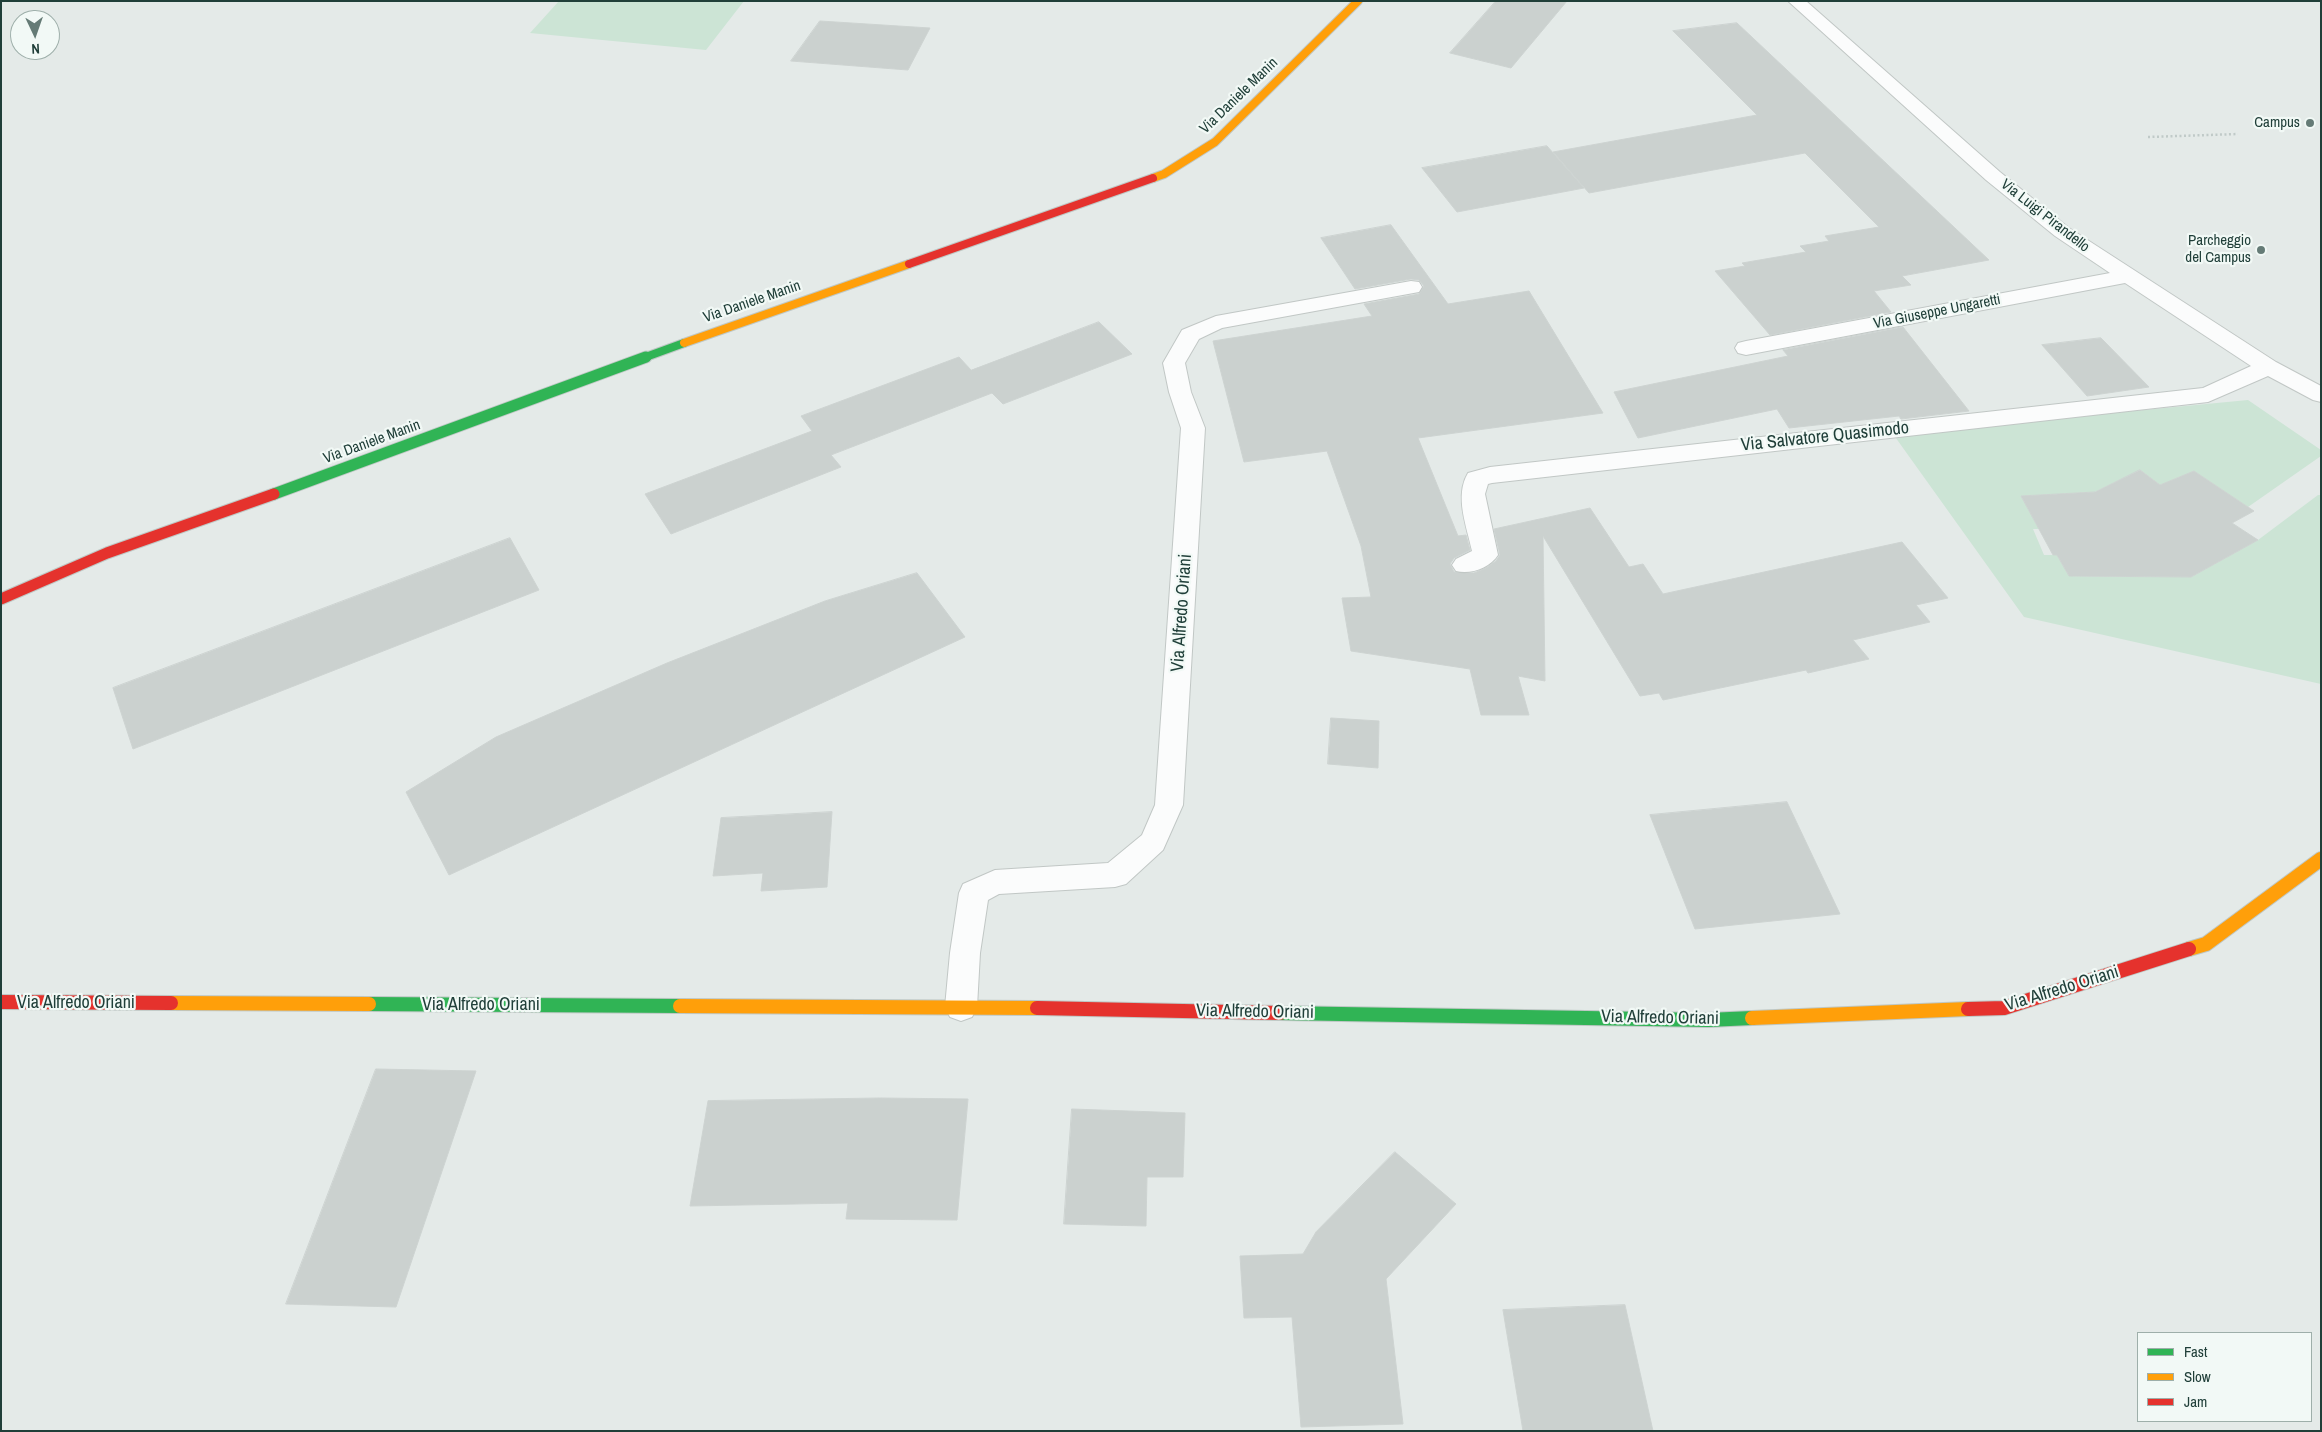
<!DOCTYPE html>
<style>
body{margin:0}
#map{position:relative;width:2322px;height:1432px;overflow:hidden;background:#e4eae8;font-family:"Archivo Narrow",sans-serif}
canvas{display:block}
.frame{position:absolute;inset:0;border:2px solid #203f39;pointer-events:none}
.legend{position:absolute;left:2137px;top:1332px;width:175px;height:90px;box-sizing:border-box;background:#f2f9f6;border:1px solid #9eafaa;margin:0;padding:6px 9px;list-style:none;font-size:15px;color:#203f39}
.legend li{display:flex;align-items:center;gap:10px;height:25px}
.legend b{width:25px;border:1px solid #9eafaa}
.north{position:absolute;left:10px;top:10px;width:50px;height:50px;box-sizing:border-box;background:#f2f9f6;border:1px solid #9eafaa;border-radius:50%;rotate:177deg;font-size:14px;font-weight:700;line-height:20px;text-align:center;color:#203f39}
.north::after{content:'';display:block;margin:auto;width:18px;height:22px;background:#657b76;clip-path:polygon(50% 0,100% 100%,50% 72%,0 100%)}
</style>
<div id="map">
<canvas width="2322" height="1432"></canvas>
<div class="frame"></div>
<ul class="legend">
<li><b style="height:6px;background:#30b455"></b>Fast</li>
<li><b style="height:6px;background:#ff9f0a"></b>Slow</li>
<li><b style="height:6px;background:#e5322d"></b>Jam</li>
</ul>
<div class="north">N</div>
</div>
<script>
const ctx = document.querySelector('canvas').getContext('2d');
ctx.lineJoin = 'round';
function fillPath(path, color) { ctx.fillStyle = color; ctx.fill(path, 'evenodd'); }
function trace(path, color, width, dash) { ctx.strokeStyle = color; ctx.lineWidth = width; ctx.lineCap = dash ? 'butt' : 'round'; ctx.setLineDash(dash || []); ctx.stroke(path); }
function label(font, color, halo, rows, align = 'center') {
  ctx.font = font + ' "Archivo Narrow",sans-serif'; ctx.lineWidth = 4.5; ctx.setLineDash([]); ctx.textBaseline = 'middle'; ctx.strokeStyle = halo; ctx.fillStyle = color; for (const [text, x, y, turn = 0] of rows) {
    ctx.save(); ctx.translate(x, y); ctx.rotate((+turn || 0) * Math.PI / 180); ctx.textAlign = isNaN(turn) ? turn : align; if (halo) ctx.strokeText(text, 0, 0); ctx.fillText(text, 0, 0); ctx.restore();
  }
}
fillPath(new Path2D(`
 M559,1h185l-38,49 -176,-17z
 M2248,400l73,50v6l-73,51 -54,-36 -34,14 -20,-15 -45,22 -74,4 18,33h-6l11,26h13l12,21 122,1 67,-37 60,-45h3v189l-297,-67 -131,-183z`), '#cce4d5');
const building = new Path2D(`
 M1496,1h71l-56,67 -61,-15z
 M820,21l110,7 -22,42 -117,-9z
 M1737,23l252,237 -87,16 9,9 -37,6 17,21 -121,23 -55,-64 30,-5 -3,-3 64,-11 -6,-6 29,-5 -4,-5 54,-9 -74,-74 -216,40 -36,-41 204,-37 -84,-84z
 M1547,146l37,42 -127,24 -35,-44z
 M1391,225l57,79 81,-13 74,122 -185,25 40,98 8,-1 4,15 -16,8 -4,6 4,8 20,1 12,-5 10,-7 4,-6 -6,-26 96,-21 39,59 14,-3 20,30 239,-52 46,56 -32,7 14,17 -77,18 16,19 -61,14 -2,-3 -143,30 -4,-7 -19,3 -97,-160 2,145 -27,-5 11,39h-48l-11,-46 -119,-18 -9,-53 29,-1 -10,-51 -34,-95 -83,11 -31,-121 159,-25 -8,-12 55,-10 5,-8 -5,-6 -8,-1 -56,10 -34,-51z
 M1099,322l33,32 -129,50 -11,-11 -161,62 10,12 -170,67 -26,-40 167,-63 -11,-15 158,-59 12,13z
 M1903,327l66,84 -68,8 -2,-3 -110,12 -12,-19 -139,29 -24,-46 174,-36 -5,-6z
 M2101,338l48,49 -62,9 -45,-51z
 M2140,470l20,15 34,-14 60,40 -22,12 26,17 -67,37 -122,-1 -12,-21h-4l-32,-59 74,-4z
 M510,538l29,52 -406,159 -20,-61z
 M917,573l48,64 -516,238 -43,-83 90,-55 171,-74 158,-62z
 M1331,718l48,3 -1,47 -50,-4z
 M1787,802l53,112 -145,15 -45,-114z
 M832,812l-5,75 -66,4 2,-18 -50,3 8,-58z
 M376,1069l100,2 -80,236 -110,-3z
 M880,1098l88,1 -11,121 -111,-1 2,-16 -158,3 18,-105z
 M1072,1109l113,4 -2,64h-36l-1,49 -82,-2z
 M1395,1152l61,52 -70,75 17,145 -102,3 -9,-110 -48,1 -4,-62 63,-2 13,-22z
 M1625,1305l28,126h-130l-20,-121z`);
fillPath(building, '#cbd1cf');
trace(building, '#cdd3d1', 1);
const street = new Path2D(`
 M1788,1h18l194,171 69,56 207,134 45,24v16l-8,-2 -45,-24 -60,26 -716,81 -4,1 -3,10 13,61c-8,13 -28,20 -42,16l-4,-6 4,-6 16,-8c-5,-24 -18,-55 -4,-78l22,-6 713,-79 48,-22 -126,-83 -379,72 -8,-2 -3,-5 3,-5 8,-2 364,-68 -55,-37 -69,-56z
 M1411,281l8,1 3,5 -3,5 -197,36 -23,11 -14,24 6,29 14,36 -22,377 -20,45 -37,34 -11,3 -116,7 -11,6 -8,53 -3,54 -5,10 -11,4 -11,-4 -5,-10 5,-54 9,-60 4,-9 32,-14 113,-7 34,-28 13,-30 26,-377 -12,-36 -6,-29 19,-33 34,-14z`);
const fastFar2 = new Path2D(`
 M643,358l41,-15`);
const fastFar1 = new Path2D(`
 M274,494l372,-137`);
const fast = new Path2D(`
 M369,1004l311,2
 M1280,1013l428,7 44,-2`);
const slowFar1 = new Path2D(`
 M1153,178l11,-4 51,-32 143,-141
 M684,343l225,-79`);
const slow = new Path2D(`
 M2189,949l17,-5 115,-85
 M171,1003l198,1
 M680,1006l357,2
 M1752,1018l216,-9`);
const jamFar2 = new Path2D(`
 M909,264l244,-86`);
const jamFar1 = new Path2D(`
 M1,599l106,-46 167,-59`);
const jam = new Path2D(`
 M1,1002l170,1
 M1037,1008l243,5
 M1968,1009l36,-1 185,-59`);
trace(street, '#c1c7c5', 2);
trace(fastFar2, '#bfc8c5', 10);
trace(fastFar1, '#bfc8c5', 13);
trace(fast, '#bfc8c5', 16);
trace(slowFar1, '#bfc8c5', 10);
trace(slow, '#bfc8c5', 16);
trace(jamFar2, '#bfc8c5', 10);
trace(jamFar1, '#bfc8c5', 13);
trace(jam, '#bfc8c5', 16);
trace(new Path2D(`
 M2148,137l90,-3`), '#c0cac8', 2.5, [2, 2.5]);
fillPath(street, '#fbfcfc');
trace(fastFar2, '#30b455', 8);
trace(fastFar1, '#30b455', 11);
trace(fast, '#30b455', 14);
trace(slowFar1, '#ff9f0a', 8);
trace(slow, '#ff9f0a', 14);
trace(jamFar2, '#e5322d', 8);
trace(jamFar1, '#e5322d', 11);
trace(jam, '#e5322d', 14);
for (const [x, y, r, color] of [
 [2310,123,5,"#657b76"],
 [2261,250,5,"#657b76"]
]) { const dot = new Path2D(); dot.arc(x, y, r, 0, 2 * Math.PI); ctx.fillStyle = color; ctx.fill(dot); trace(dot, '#f2f9f6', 2); }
label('15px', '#203f39', '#f2f9f6', [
 ["Via Daniele Manin",1239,96,-44],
 ["Via Luigi Pirandello",2045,216,38],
 ["Via Daniele Manin",752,302,-19],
 ["Via Giuseppe Ungaretti",1937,312,-11],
 ["Via Daniele Manin",372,442,-20]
]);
label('15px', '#203f39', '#f2f9f6', [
 ["Campus",2300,123],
 ["Parcheggio",2251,241],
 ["del Campus",2251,258]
], 'right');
label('18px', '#203f39', '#f2f9f6', [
 ["Via Salvatore Quasimodo",1825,437,-6],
 ["Via Alfredo Oriani",1182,613,-86],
 ["Via Alfredo Oriani",2062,989,-17],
 ["Via Alfredo Oriani",76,1003],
 ["Via Alfredo Oriani",481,1005],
 ["Via Alfredo Oriani",1255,1012,1],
 ["Via Alfredo Oriani",1660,1018,1]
]);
</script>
